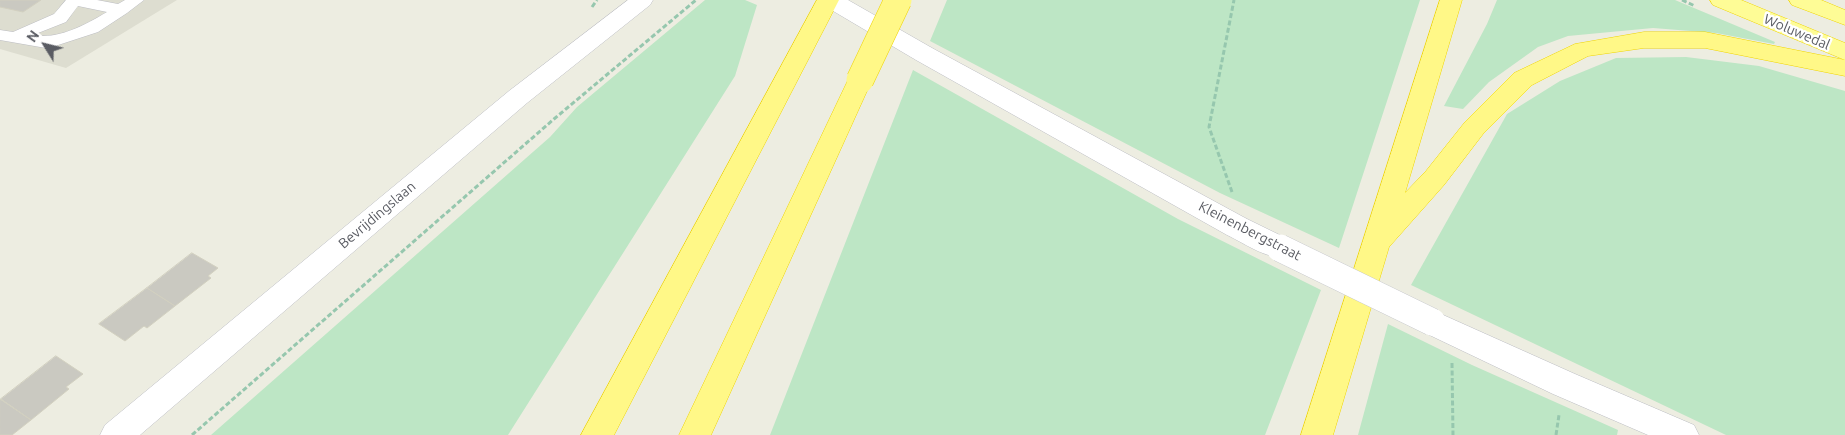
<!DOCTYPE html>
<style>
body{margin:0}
#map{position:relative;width:1845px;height:435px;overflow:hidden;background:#edede1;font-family:Ubuntu,sans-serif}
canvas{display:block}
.north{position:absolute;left:20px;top:20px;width:50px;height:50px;-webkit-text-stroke:4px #fff;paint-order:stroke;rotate:306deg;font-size:14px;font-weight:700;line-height:20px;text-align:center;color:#5a5c63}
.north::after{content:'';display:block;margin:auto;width:18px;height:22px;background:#5a5c63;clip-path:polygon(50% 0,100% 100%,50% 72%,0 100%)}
</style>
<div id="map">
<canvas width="1845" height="435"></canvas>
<div class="north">N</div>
</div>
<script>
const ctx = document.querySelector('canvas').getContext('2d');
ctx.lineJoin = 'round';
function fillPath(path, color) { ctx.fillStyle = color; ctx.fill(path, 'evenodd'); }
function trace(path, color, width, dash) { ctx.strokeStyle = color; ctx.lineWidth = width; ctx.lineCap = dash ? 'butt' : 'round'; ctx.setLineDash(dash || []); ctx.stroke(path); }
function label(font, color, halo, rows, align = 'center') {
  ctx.font = font + ' Ubuntu,sans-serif'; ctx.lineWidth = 4.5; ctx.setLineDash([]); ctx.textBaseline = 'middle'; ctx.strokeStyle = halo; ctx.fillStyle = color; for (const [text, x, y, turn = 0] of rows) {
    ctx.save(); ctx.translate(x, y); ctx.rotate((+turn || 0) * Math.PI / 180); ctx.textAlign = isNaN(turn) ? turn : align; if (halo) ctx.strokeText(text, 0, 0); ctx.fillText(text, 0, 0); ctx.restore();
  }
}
fillPath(new Path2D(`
 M0,0h177l-111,68 -66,-19z`), '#ddddd0');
fillPath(new Path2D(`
 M705,0h40l12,5 -22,71 -227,359h-297l339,-298 27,-30z
 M947,0h473l-81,248 -119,-55 -290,-152z
 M1497,0h178l100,42 -1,2 -58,-11 -63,-5 -85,8 -30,11 -49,35 -26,27 -19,-3 43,-82z
 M1686,57l73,9 86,25v344h-119l-315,-150 96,-171 53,-33 56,-23z
 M913,70l265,149 143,71 -56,145h-495z
 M1388,324l84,41 146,65 -1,5h-259z`), '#bde6c5');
const building = new Path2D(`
 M0,0h41l-18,12 -23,-5z
 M192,253l26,15 -10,8 3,2 -36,28 -28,-18z
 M147,288l28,18 -28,22 -3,-2 -19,15 -26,-17z
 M56,356l27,18 -17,13 3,2 -38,31 -30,-21z
 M0,399l31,21 -19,15h-12z`);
fillPath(building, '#cac9c1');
trace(building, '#d2d0c0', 1);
const service = new Path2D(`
 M66,0h31l21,4 7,-4h19l-17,13 -29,19 -46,15 -6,1 -46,-8v-10l13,2 41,-18zM78,6l29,6c-22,13 -49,28 -74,23l33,-13z`);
const minor = new Path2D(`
 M820,0h28l84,48 315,171 43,21 4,8 -4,8c-20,6 -44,-12 -63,-21l-311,-175 -93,-55z
 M1432,310l143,64 119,51 5,10h-51l-95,-41 -132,-63 -4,-9 4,-9z`);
const tertiary = new Path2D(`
 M628,0h25l-3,5 -123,98 -387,332h-40l5,-10 404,-334z`);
const trunk = new Path2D(`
 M1710,0h31l104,43v17l-132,-55z
 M1789,0h32l24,10v15l-53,-20z`);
const motorway = new Path2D(`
 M817,0h22l-225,435h-33z
 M1440,0h22l-57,193 21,-22 39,-49 49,-49 61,-29 69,-12h61l140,28v16l-140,-28h-61l-56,8 -56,29 -49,49 -39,51 -55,62 -56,188h-32z
 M860,72l9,2 3,6 -161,355h-32l169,-355 3,-6z`);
trace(service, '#bcbdc3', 1);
trace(minor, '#bcbdc3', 1);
trace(tertiary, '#bcbdc3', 1);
trace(trunk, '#efd400', 1);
trace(motorway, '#efd400', 1);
trace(new Path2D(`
 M1682,0l13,6
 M592,7l5,-7
 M1232,192l-23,-65 25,-127
 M1452,363l1,72
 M192,435l362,-316 142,-119
 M1556,435l3,-20`), '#96c7ae', 3, [5, 2.5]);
fillPath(service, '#fff');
fillPath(minor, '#fff');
fillPath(tertiary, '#fff');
fillPath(trunk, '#fefc96');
fillPath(motorway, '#fff887');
const minorBridge = new Path2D(`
 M1280,248l152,74`);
const motorwayBridge = new Path2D(`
 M860,80l38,-80`);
trace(minorBridge, '#bcbdc3', 28, []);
trace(motorwayBridge, '#efd400', 28, []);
trace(minorBridge, '#fff', 27);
trace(motorwayBridge, '#fff887', 27);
label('14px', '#5a5c63', '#fff', [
 ["Woluwedal",1797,32,23],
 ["Bevrijdingslaan",377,215,-40],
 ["Kleinenbergstraat",1250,231,27]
]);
</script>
